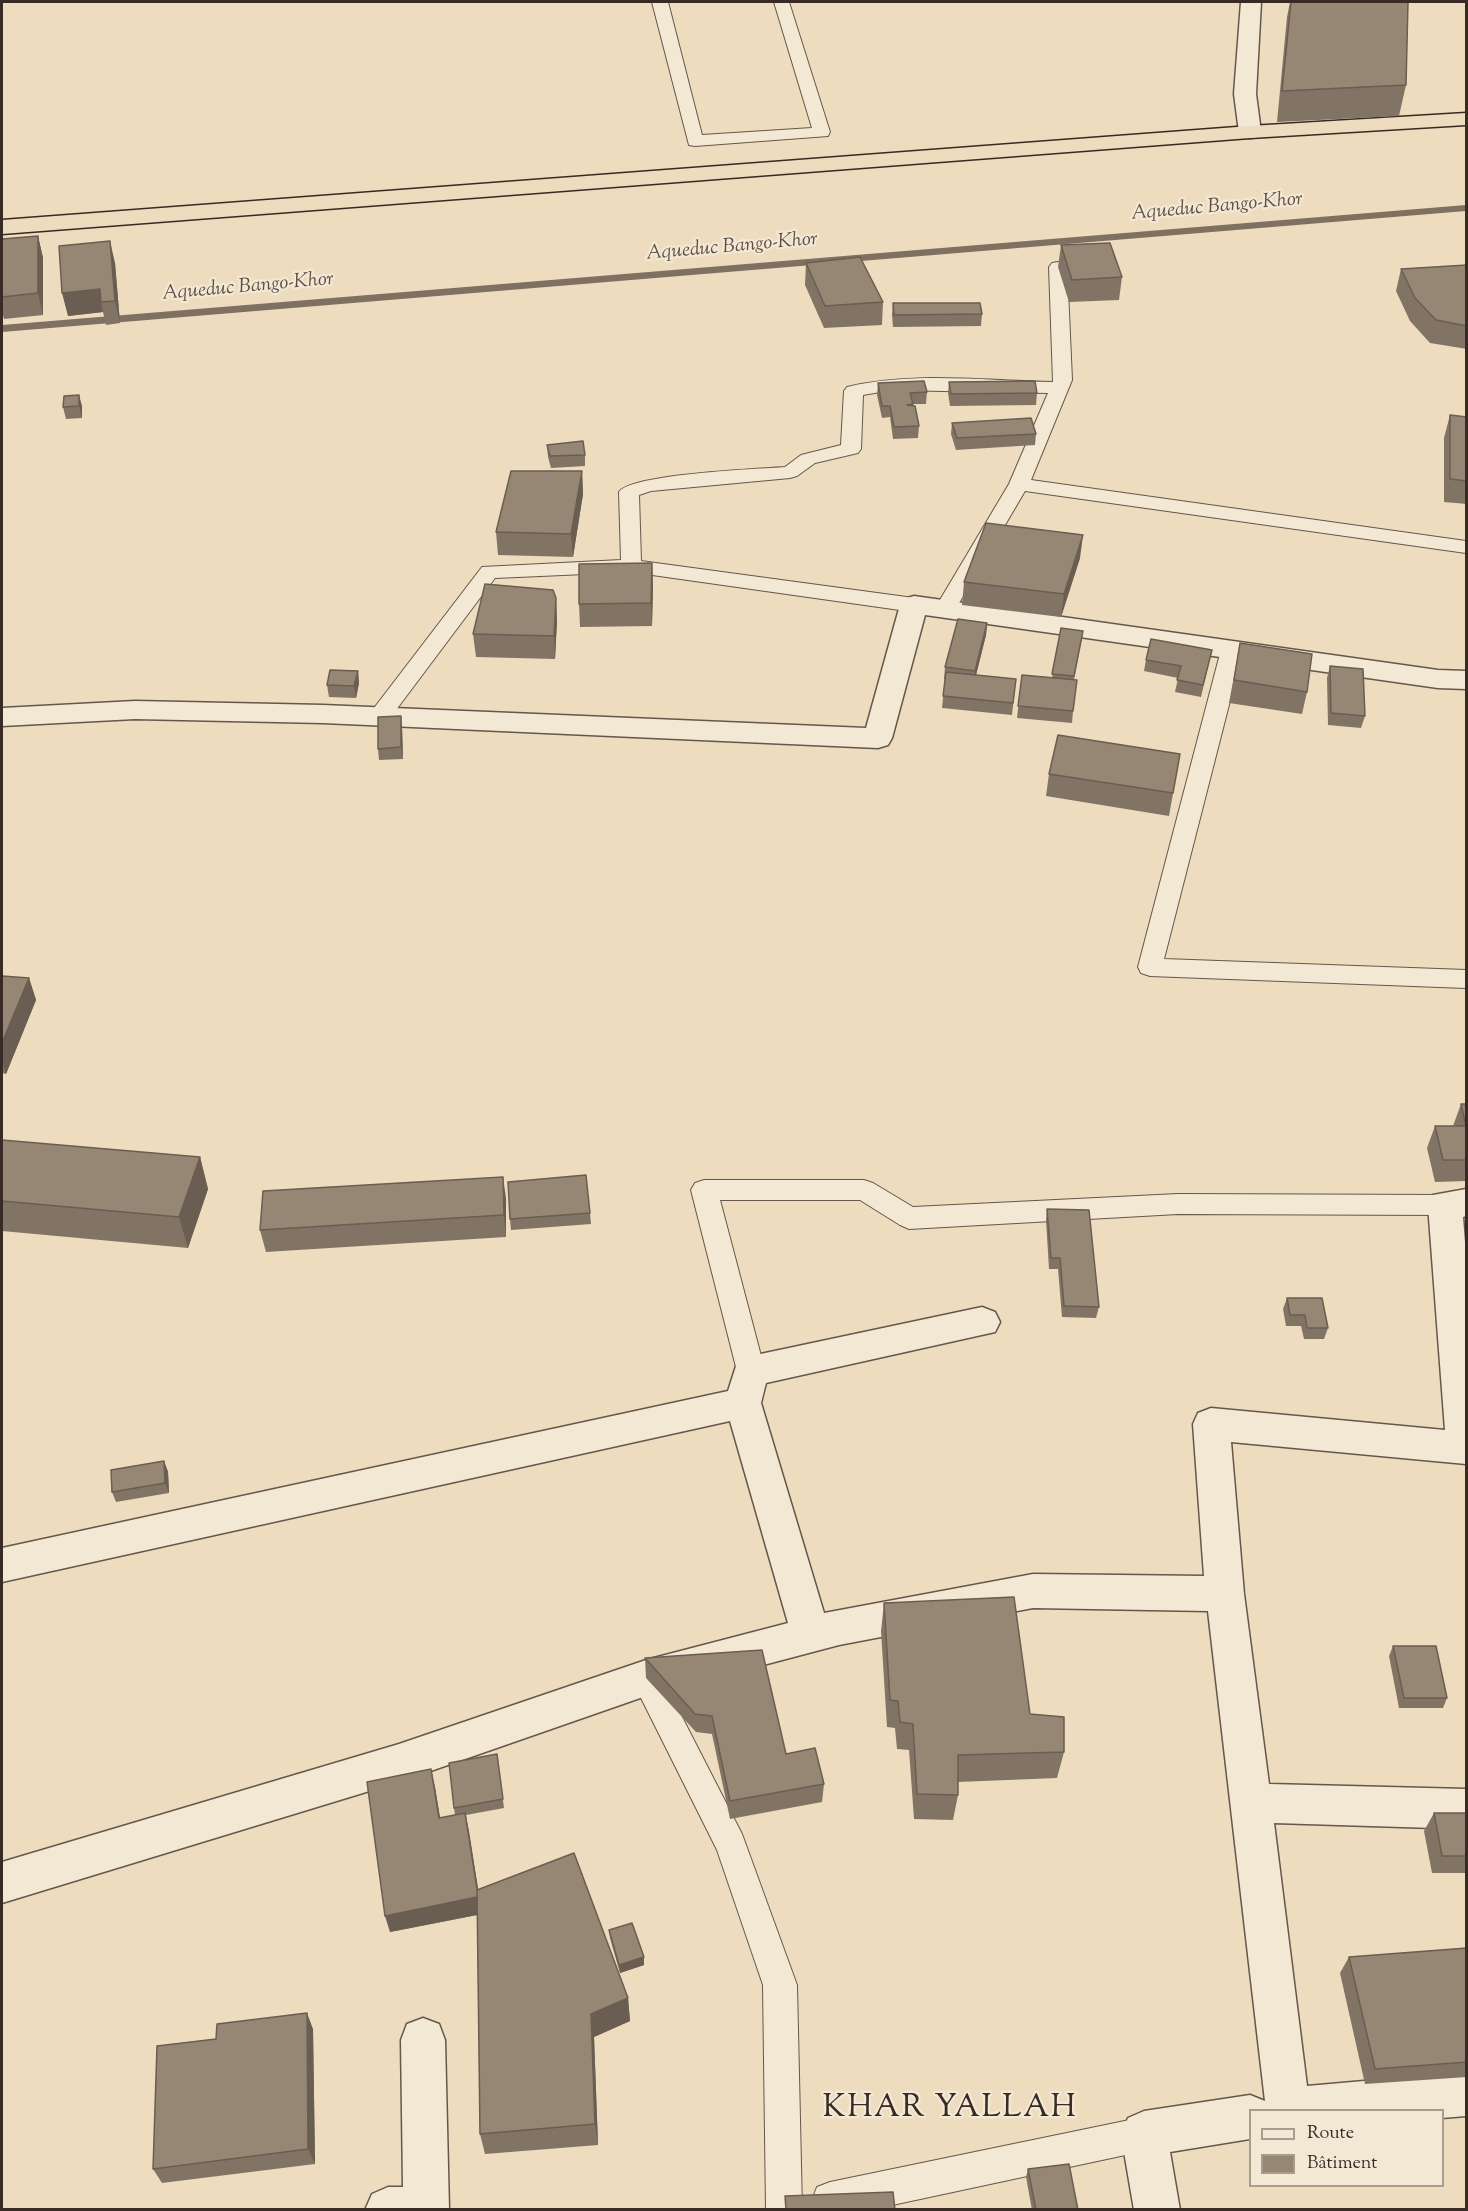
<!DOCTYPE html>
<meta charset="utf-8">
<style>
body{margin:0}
#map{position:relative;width:1468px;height:2211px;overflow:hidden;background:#eddcbd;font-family:"Sorts Mill Goudy",serif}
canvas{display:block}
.frame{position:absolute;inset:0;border:3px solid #382b25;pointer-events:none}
.legend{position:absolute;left:1249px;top:2109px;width:195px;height:78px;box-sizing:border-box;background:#f3e8d4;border:2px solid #a89c8e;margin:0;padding:8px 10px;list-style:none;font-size:18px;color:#382b25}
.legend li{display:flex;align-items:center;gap:12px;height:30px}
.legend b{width:30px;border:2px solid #a89c8e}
</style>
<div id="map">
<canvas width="1468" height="2211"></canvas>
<div class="frame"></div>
<ul class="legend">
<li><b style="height:8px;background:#f3e8d4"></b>Route</li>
<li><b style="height:16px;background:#968774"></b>Bâtiment</li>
</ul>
</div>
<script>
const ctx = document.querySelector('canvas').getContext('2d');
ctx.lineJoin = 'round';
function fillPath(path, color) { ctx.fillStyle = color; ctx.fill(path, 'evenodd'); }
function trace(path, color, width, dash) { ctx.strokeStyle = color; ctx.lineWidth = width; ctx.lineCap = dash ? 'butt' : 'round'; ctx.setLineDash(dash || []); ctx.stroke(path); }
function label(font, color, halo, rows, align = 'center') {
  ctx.font = font + ' "Sorts Mill Goudy",serif'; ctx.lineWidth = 4.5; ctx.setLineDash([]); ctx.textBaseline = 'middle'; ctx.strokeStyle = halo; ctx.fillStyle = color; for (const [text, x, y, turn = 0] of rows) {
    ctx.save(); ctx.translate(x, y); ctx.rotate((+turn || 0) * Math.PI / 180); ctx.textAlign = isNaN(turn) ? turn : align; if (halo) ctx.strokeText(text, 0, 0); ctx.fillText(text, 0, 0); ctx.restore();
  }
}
fillPath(new Path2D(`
 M1466,205v6l-1464,121v-7z`), '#7f7161');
const lane = new Path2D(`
 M652,2h16l34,133 110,-7 -38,-126h15l41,130 -2,4 -133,10 -6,-1z
 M1058,262l6,1 3,4 5,113 -41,100 435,61v12l-441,-62 -73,124 -7,2 -7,-2 -4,-5 75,-126 39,-91 -156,-3 -29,5 -2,54 -3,4 -43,10 -18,13 -7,2 -139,13 -12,4 2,66 273,37 7,2 3,5 -3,5 -7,2 -283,-40 -136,6 -108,144 -8,2 -8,-2 -3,-5 3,-5 111,-145 139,-7 -2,-68c12,-18 138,-23 166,-25l16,-12 40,-10 3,-54 3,-4c65,-16 139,-6 206,-5l-4,-115 3,-4z
 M1232,643l8,2 3,5 -79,309 302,11v18l-316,-12 -9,-3 -3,-6 83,-317 3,-5z
 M704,1180h160l9,3 40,24 265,-13 267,1 9,3 4,7 -4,7 -9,3 -267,-1 -269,15 -9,-4 -40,-25h-140l45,171 -4,8 -10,4 -10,-4 -4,-8 -46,-181 4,-7z
 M646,1664l11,4 85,166 55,151 5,225h-36l-3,-225 -46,-135 -86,-172 4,-10z
 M1144,2117l12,5 5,12 -5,12 -12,5 -275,59h-53l-4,-10 5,-13 13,-5z`);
const street = new Path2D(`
 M1241,2h20l-5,92 5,38 -3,5 -8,1 -8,-1 -3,-5 -5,-38z
 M914,596l524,74 28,1v18l-28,-1 -513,-73 -33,123 -4,7 -10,3 -555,-25 -188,-4 -133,7v-18l133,-7 188,4 543,23 34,-123 4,-6z
 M1466,1189v27l-3,1 3,38v209l-235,-22 13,152 25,190 197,5v40l-192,-6 33,263 159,-14v44l-24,2v-8h-192v29l-80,13 10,58h-46l-13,-76 7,-16 16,-7 106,-16 15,6 -57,-490 -175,-3 -194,37 -193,51 -247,86 -397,121v-41l397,-118 247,-84 142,-37 -58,-202 -728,161v-34l726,-157 10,-31 13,-4 231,-49 13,5 5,10 -5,10 -229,51 -5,20 63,210 209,-39 171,2 -11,-152 5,-11 13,-5 234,22 -17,-225 5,-10z
 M423,2018l16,6 6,16 4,170h-84l7,-16 16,-7h15l-2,-147 6,-16z`);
const highway = new Path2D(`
 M1466,113v12l-216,13 -1248,96v-14l1248,-94z`);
trace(lane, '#65574b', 2);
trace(street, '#65574b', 3);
trace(highway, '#382b25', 3);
fillPath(lane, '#f3e8d4');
fillPath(street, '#f3e8d4');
fillPath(highway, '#eddcbd');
fillPath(new Path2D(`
 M1290,2h118l-2,83 -7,31 -122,6 10,-105z
 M38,236l5,22v57l-39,4 -2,-8v-72z
 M1061,245l61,32 -3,23 -50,2 -11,-35z
 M115,263l5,60 -14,2 -3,-13 -35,4z
 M806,263l77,39 -1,23 -58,3 -19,-43z
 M1467,265v84l-37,-6 -20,-22 -14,-30 5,-22z
 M893,303l89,11 -1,12 -88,1 -1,-12z
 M949,382l88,11 -1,12 -86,1 -2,-13z
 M878,383l49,9 -1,12h-13l6,22 -1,12 -25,1 -3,-22 -8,1 -5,-23z
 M82,406v12l-16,1 -3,-12z
 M1450,415l17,2v87l-23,-2v-64z
 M952,423l84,11 -1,11 -79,5 -5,-16z
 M547,445l38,10v11l-34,2 -3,-11z
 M582,471l1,23 -10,63 -75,-2 -2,-23z
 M1080,558l-19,59 -99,-12 2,-23z
 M652,563l1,23 -1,40 -72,1 -1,-23z
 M556,598l1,23 -2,38 -79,-2 -3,-23z
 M987,623l-1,12 -10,40 40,4 -4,36 -70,-7 3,-29h-1l1,-12z
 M1061,628l22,3 -9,49 -1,31 -1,12 -55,-5 5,-43 30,3z
 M1240,643l67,49 -5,22 -73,-11z
 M1212,650l-11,47 -26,-5 3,-14 -34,-7 2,-11z
 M1330,666l35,50 -4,12 -33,-3 -1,-47z
 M358,671l1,12 -3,15 -27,-1 -2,-12z
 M402,727l1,32 -24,1 -1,-11z
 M1180,754l-11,62 -123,-20 3,-22z
 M2,976l27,2 7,22 -30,74 -4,-1z
 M1461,1104h6v77l-32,1 -8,-34 8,-22h18z
 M2,1140l198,17 8,32 -20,59 -186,-17z
 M506,1198v39l-240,15 -6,-22z
 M1047,1209l52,98 -3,11 -34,-1 -4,-48h-9l-3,-49z
 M590,1213l1,11 -80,6 -1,-11z
 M1287,1298l41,30 -4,11h-20l-3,-13h-15l-3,-17z
 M164,1461l4,11 1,21 -53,9 -4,-10z
 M884,1603l146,111 34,38 -7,26 -99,4v13l-5,25 -39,-1 -5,-69 -12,-1 -2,-21 -8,-1 -6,-96z
 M1393,1646l54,52 -4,10h-44l-10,-52z
 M645,1658l141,96 38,30 -2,18 -92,17 -18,-85 -16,-2 -50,-54z
 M497,1754l7,54 -38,7 12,74 150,109 2,23 -36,16 4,108 -113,9 -5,-20 -3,-219 -87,17 45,-145 5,31 15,-3 -1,-7z
 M1434,1813h33v60h-35l-8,-42z
 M609,1930l35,27v8l-24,8 -10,-35z
 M1467,1948v129l-102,7 -25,-111 9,-16z
 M313,2029l2,135 -153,19 -9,-14z
 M1028,2169l50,41h-46l-6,-33z`), '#817464');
fillPath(new Path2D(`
 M38,236l5,22v57l-5,-22z
 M110,241l5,22 5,60 -5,-22z
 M100,289l1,13 2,10 -35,4 -6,-23z
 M79,395l3,11v12l-3,-12z
 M582,471l1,23 -10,63 -2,-23z
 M1083,535l-3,23 -19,59 3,-23z
 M652,563l1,23 -1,40 -1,-23z
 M556,598l1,23 -2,38 -1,-23z
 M987,623l-1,12 -12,48 1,-12z
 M358,671l1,12 -3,15 -2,-12z
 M401,716l1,11 1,32 -2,-12z
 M29,978l7,22 -30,74 -4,-13v-18z
 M200,1157l8,32 -20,59 -9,-31z
 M503,1177l3,21v39l-2,-22z
 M164,1461l4,11 1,21 -4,-10z
 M431,1769l4,18 8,49 -4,-18z
 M465,1813l4,18 13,83 -92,18 -5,-16z
 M644,1957v8l-24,8 -1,-8z
 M628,1998l2,23 -36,16 4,108 -3,-21 -4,-110z
 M307,2013l6,16 2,135 -7,-15z`), '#695e51');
const building = new Path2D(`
 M1291,2h117l-2,83 -124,6z
 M38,236v57l-36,4v-58z
 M110,241l5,60 -14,1 -1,-13 -38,4 -3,-47z
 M1110,243l12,34 -50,3 -11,-35z
 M860,257l23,45 -58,4 -19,-43z
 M1467,265v61l-31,-6 -21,-22 -14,-29z
 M893,303h87l2,11 -88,1z
 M924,381l3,11 -17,1 3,11 -6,1 8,1 4,20 -25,1 -4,-21h-8l-4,-23z
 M1035,381l2,12 -86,1 -2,-12z
 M79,395v11l-16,1 1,-11z
 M1450,415l17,2v64l-17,-2z
 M1031,418l5,16 -79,4 -5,-15z
 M583,441l2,14 -35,1 -3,-11z
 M511,471h71l-11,63 -75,-2z
 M986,523l97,12 -19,59 -100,-12z
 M652,563l-1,40 -72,1v-40z
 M485,584l68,6 3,8 -2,38 -81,-2z
 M958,619l29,4 -12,48 -30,-4z
 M1061,628l22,3 -9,45 -22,-2z
 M1151,639l61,11 -9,35 -26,-5 4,-14 -35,-6z
 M1240,643l72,11 -5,38 -73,-12z
 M1330,666l33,3 2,47 -34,-3z
 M330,670l28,1 -4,15 -27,-1z
 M946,672l70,7 -3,24 -70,-7z
 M1022,675l55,5 -4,31 -55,-5z
 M401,716v31l-23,2v-32z
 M1058,735l122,19 -7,39 -124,-19z
 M2,976l27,2 -27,65z
 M1461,1104h6v56h-24l-8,-34h31z
 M2,1140l198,17 -21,60 -177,-16z
 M586,1175l4,38 -80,6 -2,-37z
 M503,1177l1,38 -244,15 3,-39z
 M1047,1209l42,1 10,97 -35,-1 -4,-48h-9z
 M1287,1298h35l6,30h-21l-2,-13h-15z
 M164,1461l1,22 -53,9 -1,-22z
 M1014,1597l16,117 34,3v35l-106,3v40l-41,-1 -4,-70 -13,-2 -2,-21 -8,-1 -6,-97z
 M1393,1646h43l11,52h-43z
 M762,1650l24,104 29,-6 9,36 -94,17 -18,-85 -17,-2 -50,-56z
 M497,1754l6,45 -49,9 -5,-45z
 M431,1769l8,49 26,-5 12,76v8l-92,19 -18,-134z
 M1434,1813h33v43h-25z
 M574,1853l54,145 -37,16 4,110 -115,10 -3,-244z
 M632,1923l12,34 -25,8 -10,-35z
 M1467,1948v114l-92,7 -26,-112z
 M307,2013l1,136 -155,20 4,-123 59,-7 1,-15z
 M1069,2164l9,46h-42l-8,-41z
 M893,2192l2,18h-109l-1,-14z`);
fillPath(building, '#968774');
trace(building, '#695e51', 1.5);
label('italic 20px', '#5c4e43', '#f3e8d4', [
 ["Aqueduc Bango-Khor",1217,208,-5],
 ["Aqueduc Bango-Khor",732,248,-5],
 ["Aqueduc Bango-Khor",248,288,-5]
]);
ctx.letterSpacing = '1.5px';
label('32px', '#382b25', '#f3e8d4', [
 ["KHAR YALLAH",950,2111]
]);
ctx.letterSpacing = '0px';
</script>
